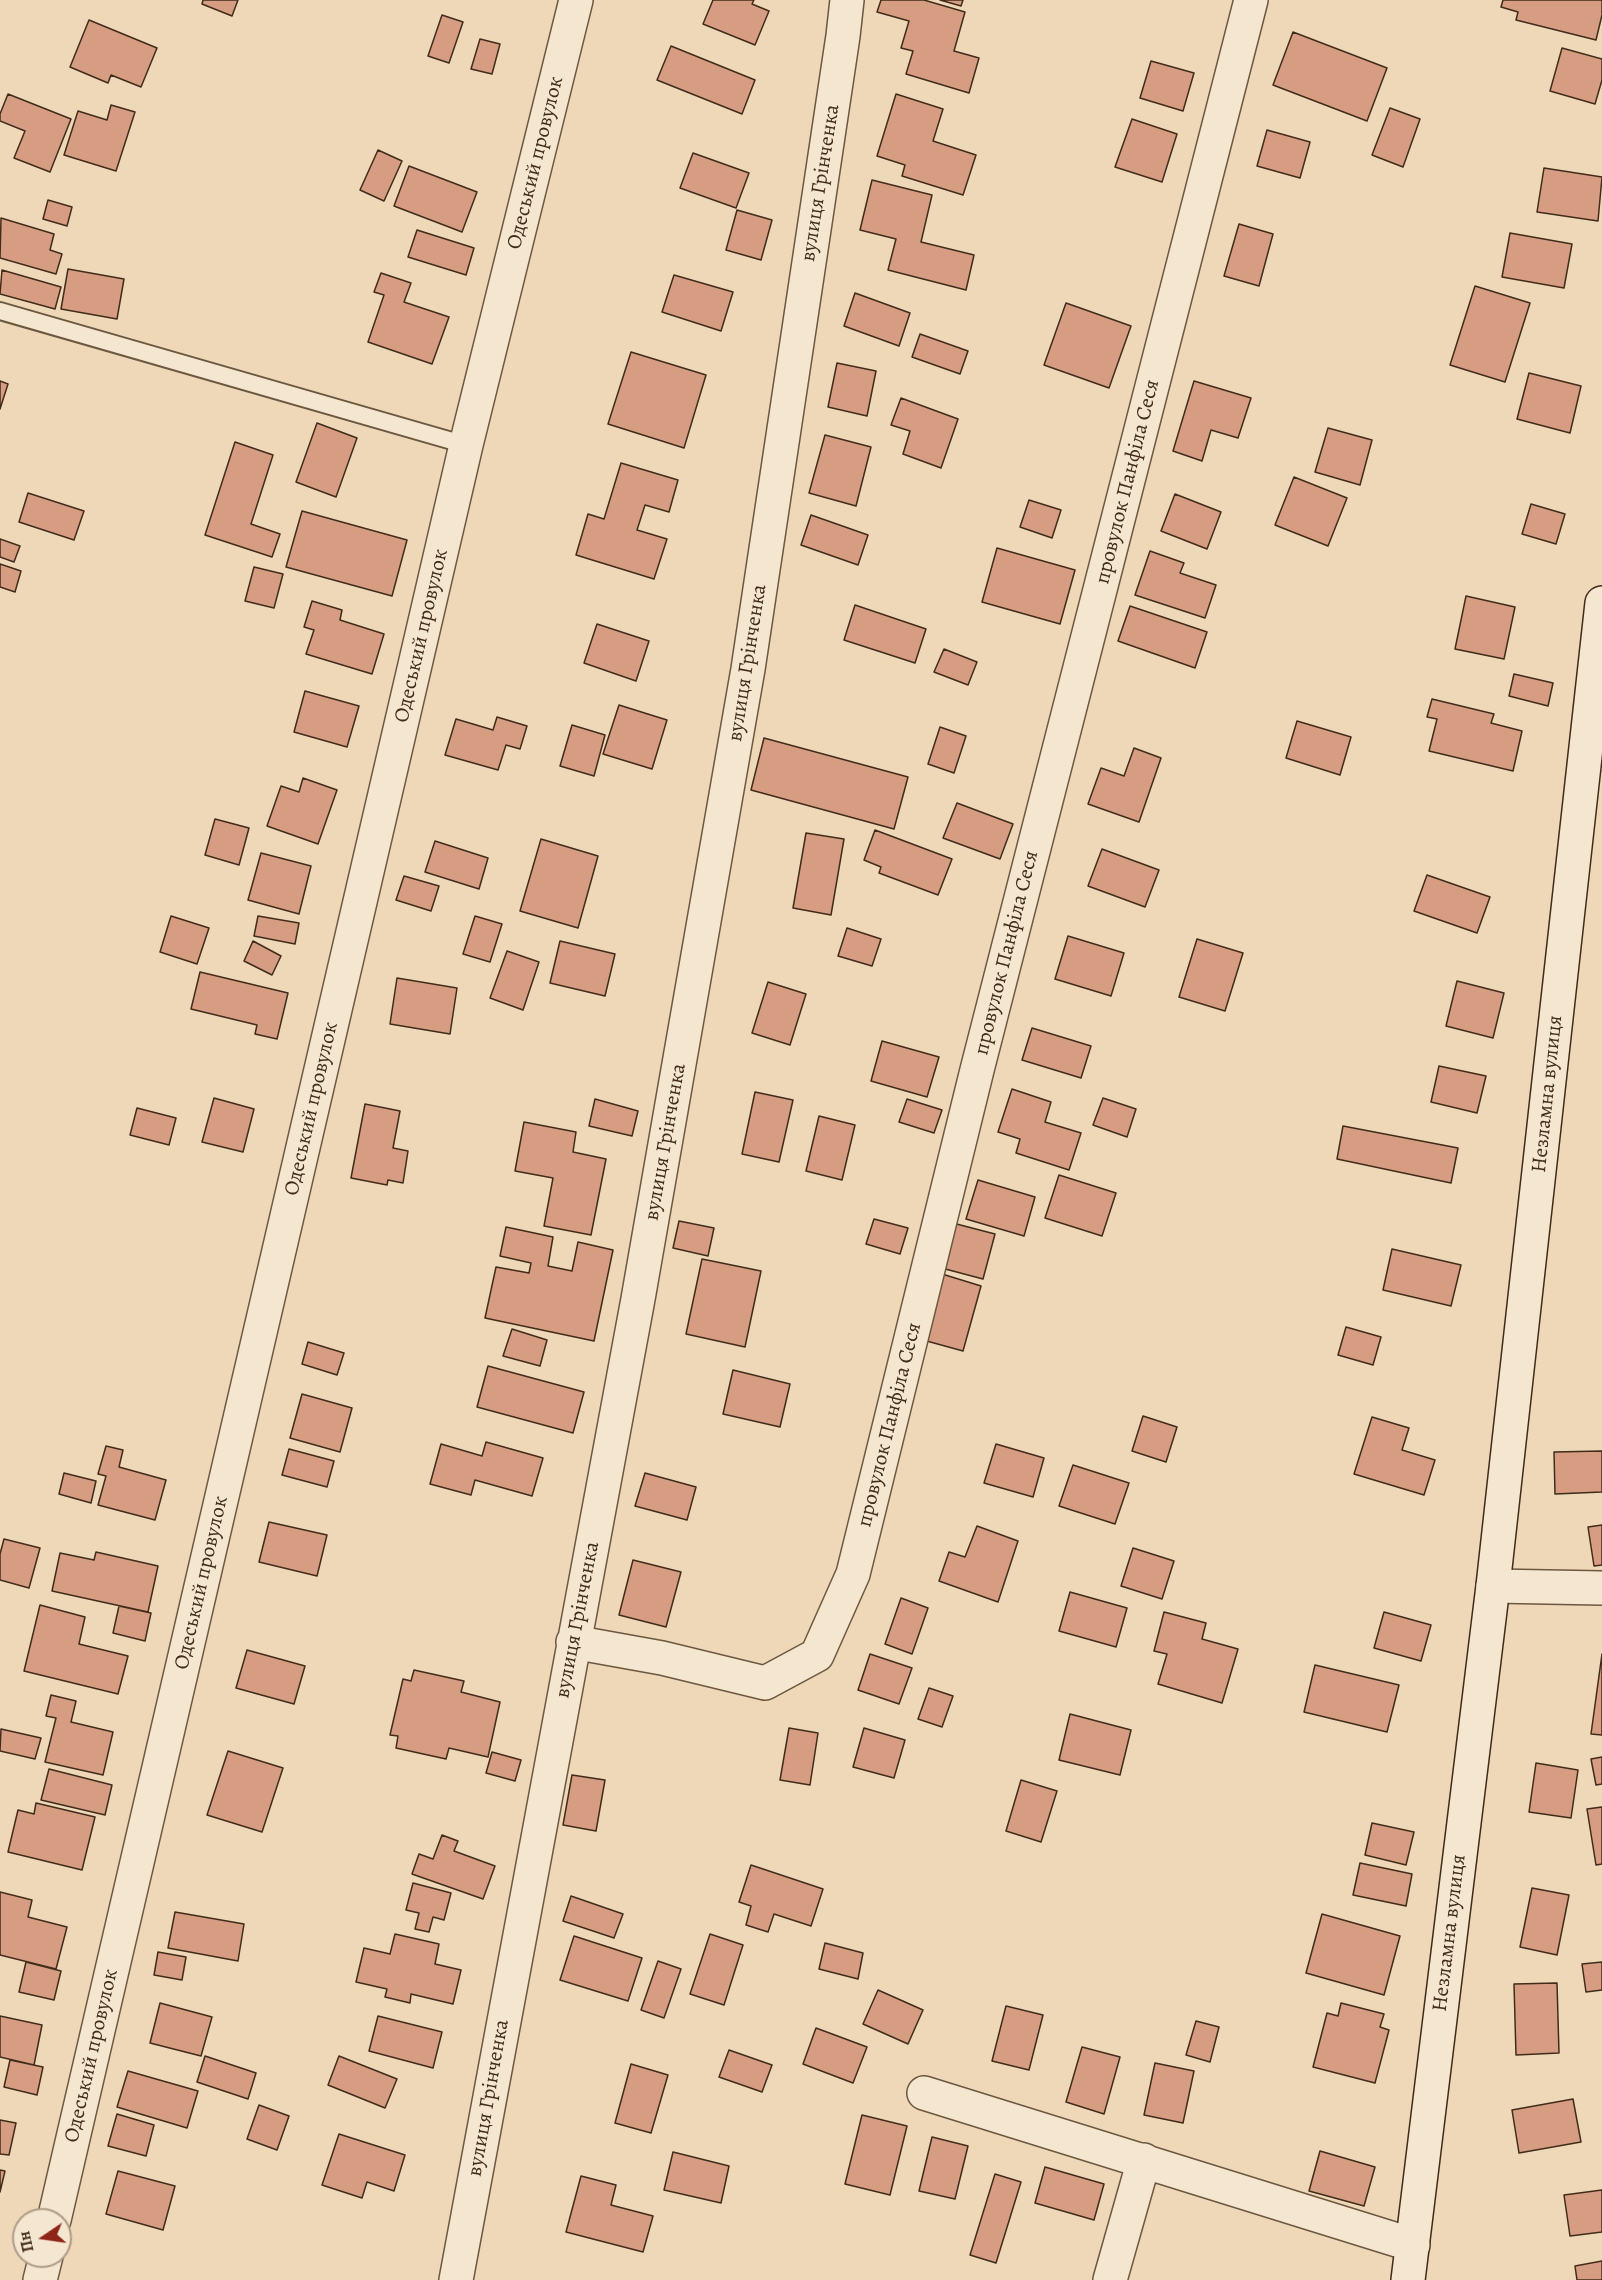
<!DOCTYPE html>
<meta charset="utf-8">
<style>
body{margin:0}
#map{position:relative;width:1602px;height:2280px;overflow:hidden;background:#efd8b7;font-family:Alegreya,serif}
canvas{display:block}
.north{position:absolute;left:12px;top:2208px;width:60px;height:60px;box-sizing:border-box;background:#f5e6d0;border:2px solid #ad9c87;border-radius:50%;rotate:257deg;font-size:16px;font-weight:700;line-height:24px;text-align:center;color:#402c19}
.north::after{content:'';display:block;margin:auto;width:21px;height:27px;background:#8f2418;clip-path:polygon(50% 0,100% 100%,50% 72%,0 100%)}
</style>
<div id="map">
<canvas width="1602" height="2280"></canvas>
<div class="north">Пн</div>
</div>
<script>
const ctx = document.querySelector('canvas').getContext('2d');
ctx.lineJoin = 'round';
function fillPath(path, color) { ctx.fillStyle = color; ctx.fill(path, 'evenodd'); }
function trace(path, color, width, dash) { ctx.strokeStyle = color; ctx.lineWidth = width; ctx.lineCap = dash ? 'butt' : 'round'; ctx.setLineDash(dash || []); ctx.stroke(path); }
function label(font, color, halo, rows, align = 'center') {
  ctx.font = font + ' Alegreya,serif'; ctx.lineWidth = 6; ctx.setLineDash([]); ctx.textBaseline = 'middle'; ctx.strokeStyle = halo; ctx.fillStyle = color; for (const [text, x, y, turn = 0] of rows) {
    ctx.save(); ctx.translate(x, y); ctx.rotate((+turn || 0) * Math.PI / 180); ctx.textAlign = isNaN(turn) ? turn : align; if (halo) ctx.strokeText(text, 0, 0); ctx.fillText(text, 0, 0); ctx.restore();
  }
}
const building = new Path2D(`
 M203,0h35l-6,16 -30,-12z
 M713,0h41l-2,4 17,7 -14,34 -52,-21z
 M881,0h43l41,12 -11,39 25,7 -10,35 -63,-19 7,-23 -12,-3 8,-27 -32,-9z
 M940,0h23l-2,6z
 M1503,0h99v15l-6,25 -80,-20 2,-8 -17,-5z
 M442,15l21,7 -14,41 -21,-7z
 M89,20l68,28 -16,39 -30,-12 -3,8 -38,-16z
 M1293,32l94,36 -20,53 -94,-36z
 M480,39l20,5 -8,30 -21,-5z
 M671,46l84,34 -13,34 -85,-34z
 M1562,48l40,11v21l-7,24 -45,-13z
 M1151,61l43,12 -11,38 -43,-13z
 M8,94l63,25 -21,53 -36,-14 11,-27 -25,-10v-7z
 M896,94l47,15 -10,32 43,14 -13,40 -61,-19 3,-11 -28,-9z
 M111,105l24,7 -19,59 -52,-16 14,-44 29,9z
 M1390,108l30,11 -17,48 -31,-12z
 M1132,119l45,15 -15,48 -47,-15z
 M1267,130l43,12 -10,36 -43,-12z
 M378,150l24,11 -18,40 -24,-11z
 M693,153l56,20 -13,35 -56,-20z
 M409,166l68,26 -15,40 -68,-26z
 M1544,168l58,9 -4,44 -61,-9z
 M872,180l60,15 -11,47 53,13 -8,35 -78,-20 8,-31 -36,-9z
 M48,200l24,7 -5,19 -24,-7z
 M737,210l35,10 -11,40 -35,-10z
 M1,218l53,16 -4,16 12,4 -6,20 -56,-16z
 M1239,224l34,10 -14,52 -35,-10z
 M417,230l57,18 -8,27 -58,-18z
 M1510,233l62,11 -8,44 -62,-11z
 M68,269l56,10 -7,40 -56,-10z
 M2,270l59,17 -6,22 -55,-15z
 M381,273l30,10 -7,19 45,15 -17,47 -64,-22 16,-47 -10,-3z
 M674,275l59,17 -12,39 -59,-19z
 M1475,286l55,17 -25,79 -55,-17z
 M855,293l55,20 -11,33 -55,-20z
 M1066,303l65,23 -22,62 -65,-23z
 M920,334l48,17 -8,23 -48,-17z
 M631,352l75,23 -22,73 -76,-24z
 M837,363l39,8 -9,45 -39,-9z
 M1529,373l52,13 -11,47 -53,-14z
 M0,381l8,3 -8,25z
 M1194,381l57,17 -13,40 -27,-8 -9,31 -29,-10z
 M901,398l57,21 -17,49 -38,-14 7,-23 -19,-6z
 M317,423l40,15 -21,59 -40,-15z
 M1328,428l44,12 -12,45 -45,-13z
 M825,435l46,12 -15,59 -47,-13z
 M235,442l38,13 -22,69 29,10 -8,23 -67,-22z
 M621,463l57,17 -9,32 -24,-7 -8,25 30,9 -13,40 -78,-24 12,-41 16,5z
 M1294,477l53,21 -19,48 -53,-21z
 M28,493l56,18 -10,29 -55,-18z
 M1175,494l46,18 -14,37 -46,-18z
 M1029,500l32,10 -9,28 -32,-11z
 M1531,504l34,10 -9,30 -34,-10z
 M302,511l105,29 -15,56 -106,-29z
 M811,515l57,20 -10,30 -57,-20z
 M0,539l20,7 -6,16 -14,-5z
 M997,548l78,22 -15,54 -78,-22z
 M1150,551l34,12 -4,10 36,12 -11,33 -70,-23z
 M0,564l21,7 -6,21 -15,-5z
 M254,567l29,7 -9,34 -29,-7z
 M1466,596l49,11 -11,52 -49,-10z
 M312,601l30,9 -2,10 44,14 -12,40 -66,-20 8,-24 -10,-3z
 M855,605l71,24 -11,34 -71,-23z
 M1130,606l77,26 -12,36 -77,-27z
 M597,624l52,17 -13,40 -52,-18z
 M944,649l33,13 -9,23 -34,-13z
 M1514,674l39,9 -5,23 -39,-10z
 M305,691l54,15 -12,41 -53,-15z
 M1432,699l62,15 -3,9 31,8 -9,40 -84,-20 8,-32 -10,-2z
 M619,705l48,15 -15,49 -49,-15z
 M497,717l30,9 -7,23 -14,-4 -8,25 -53,-15 11,-36 37,11z
 M1297,721l54,16 -11,38 -54,-17z
 M572,725l33,10 -11,41 -34,-10z
 M940,727l26,9 -12,37 -26,-9z
 M764,738l144,39 -14,52 -143,-39z
 M1134,748l27,10 -22,64 -51,-18 13,-36 23,8z
 M303,778l34,12 -19,54 -51,-18 14,-40 18,6z
 M957,803l56,21 -13,35 -57,-21z
 M215,819l34,9 -10,37 -34,-10z
 M875,830l77,29 -14,36 -59,-22 2,-6 -17,-7z
 M806,833l38,6 -13,76 -38,-7z
 M541,839l57,17 -20,72 -58,-17z
 M435,841l53,17 -9,31 -54,-17z
 M1102,849l57,21 -14,37 -57,-21z
 M261,853l50,13 -12,48 -51,-14z
 M1427,875l63,22 -13,36 -63,-22z
 M404,876l35,10 -8,25 -35,-11z
 M171,916l38,12 -12,36 -37,-12z
 M258,916l41,7 -4,21 -41,-8z
 M475,916l27,8 -12,38 -27,-8z
 M847,928l34,11 -9,27 -34,-10z
 M1068,936l56,17 -13,43 -56,-17z
 M1197,939l46,14 -18,58 -46,-14z
 M253,941l28,15 -9,19 -28,-14z
 M560,941l55,13 -10,42 -55,-13z
 M507,951l32,11 -16,48 -33,-12z
 M200,972l88,21 -11,46 -22,-5 2,-9 -66,-16z
 M397,978l60,10 -7,46 -60,-10z
 M1457,981l47,12 -11,45 -47,-12z
 M768,982l38,12 -16,51 -38,-12z
 M1032,1028l59,18 -10,32 -59,-18z
 M882,1041l57,16 -12,40 -56,-16z
 M1439,1066l47,10 -9,37 -46,-11z
 M1012,1089l39,13 -6,20 36,11 -12,37 -53,-17 4,-14 -22,-7z
 M755,1092l38,8 -14,62 -37,-8z
 M214,1098l40,11 -11,43 -41,-10z
 M1103,1098l33,11 -9,28 -34,-12z
 M595,1099l43,12 -6,25 -43,-10z
 M907,1099l35,11 -8,23 -35,-11z
 M365,1104l35,7 -7,37 15,3 -5,32 -15,-3 -1,5 -36,-7z
 M137,1108l39,10 -7,27 -39,-10z
 M819,1116l36,9 -13,55 -36,-9z
 M524,1122l52,10 -3,20 33,7 -15,76 -47,-9 9,-48 -38,-7z
 M1343,1126l115,22 -7,35 -114,-24z
 M1059,1175l57,18 -14,43 -57,-18z
 M978,1180l57,17 -11,39 -58,-17z
 M874,1219l34,9 -8,26 -34,-10z
 M679,1221l35,7 -6,28 -35,-8z
 M945,1221l50,13 -12,45 -49,-13z
 M506,1227l47,10 -5,29 24,5 6,-29 35,8 -19,91 -109,-23 11,-51 33,6 2,-10 -31,-7z
 M1392,1249l69,16 -10,41 -68,-16z
 M702,1259l59,12 -16,76 -59,-13z
 M942,1274l39,12 -18,65 -40,-11z
 M1346,1327l35,10 -8,28 -35,-10z
 M512,1329l35,11 -7,26 -37,-10z
 M308,1342l36,11 -7,22 -35,-11z
 M488,1366l96,26 -11,41 -96,-26z
 M733,1370l57,14 -10,43 -57,-13z
 M302,1394l50,14 -12,44 -50,-14z
 M1143,1416l34,11 -11,35 -34,-11z
 M1372,1417l37,11 -7,22 33,10 -11,35 -70,-21z
 M486,1442l57,16 -11,38 -57,-16 -4,15 -41,-11 11,-40 41,12z
 M996,1444l48,14 -11,39 -49,-14z
 M106,1446l17,4 -4,17 47,13 -11,40 -57,-15 8,-29 -8,-2z
 M289,1449l45,12 -7,26 -45,-12z
 M1602,1451v41l-47,2 -1,-42z
 M1073,1465l56,18 -14,41 -56,-18z
 M64,1473l32,8 -5,22 -32,-9z
 M645,1473l51,14 -9,33 -52,-14z
 M269,1522l58,13 -10,41 -58,-14z
 M1602,1525v40l-8,1 -6,-39z
 M977,1526l41,15 -20,61 -59,-21 10,-29 16,5z
 M4,1539l36,9 -11,40 -29,-8v-26z
 M1133,1548l41,13 -12,38 -41,-13z
 M96,1552l62,14 -10,46 -96,-21 8,-38 34,7z
 M633,1560l48,12 -15,55 -47,-12z
 M1070,1592l57,16 -11,39 -57,-16z
 M901,1598l27,10 -16,46 -27,-10z
 M40,1605l45,12 -6,27 49,12 -10,38 -94,-23z
 M119,1606l32,7 -6,28 -32,-8z
 M1164,1612l42,11 -4,16 36,10 -16,54 -64,-19 9,-30 -13,-3z
 M1384,1612l47,13 -10,36 -47,-13z
 M247,1650l58,16 -11,38 -58,-16z
 M870,1654l42,14 -13,36 -41,-14z
 M1602,1654v81l-11,-1z
 M1315,1665l84,20 -12,47 -83,-20z
 M414,1670l50,11 -3,11 39,10 -12,55 -39,-9 -3,11 -50,-11 2,-12 -8,-1 13,-56 8,2z
 M929,1688l24,8 -11,31 -24,-8z
 M51,1695l25,6 -5,21 42,10 -10,43 -58,-13 11,-44 -10,-2z
 M1070,1714l61,16 -11,45 -61,-15z
 M789,1728l29,5 -8,52 -30,-5z
 M864,1728l41,12 -11,38 -41,-11z
 M1,1729l40,9 -6,21 -35,-8z
 M228,1751l55,17 -21,64 -55,-17z
 M492,1752l29,8 -6,21 -29,-8z
 M1602,1757v27l-6,1 -5,-26z
 M1536,1763l42,7 -7,48 -42,-6z
 M49,1769l63,16 -7,30 -64,-15z
 M572,1775l33,5 -9,51 -33,-6z
 M1021,1780l36,11 -16,51 -35,-11z
 M36,1803l59,14 -13,53 -74,-18 10,-42 16,4z
 M1602,1807v57l-6,1 -9,-56z
 M1372,1823l42,9 -8,33 -41,-10z
 M442,1835l16,6 -4,10 41,15 -12,33 -71,-25 7,-20 14,5z
 M1360,1863l52,11 -6,32 -53,-11z
 M751,1865l72,24 -12,37 -37,-12 -6,18 -22,-7 5,-19 -12,-4z
 M413,1883l38,10 -7,27 -11,-3 -4,15 -14,-3 4,-16 -13,-3z
 M1532,1888l37,7 -12,60 -37,-8z
 M0,1892l32,8 -4,17 39,10 -11,42 -56,-14z
 M571,1896l52,18 -9,24 -51,-17z
 M175,1912l69,12 -6,37 -70,-13z
 M1322,1914l78,22 -16,59 -78,-22z
 M395,1934l44,10 -4,20 26,6 -8,34 -42,-10 -1,9 -25,-6 2,-8 -31,-7 8,-34 26,6z
 M710,1934l33,11 -19,60 -34,-11z
 M574,1936l68,22 -14,43 -68,-21z
 M825,1943l38,10 -5,26 -39,-10z
 M158,1952l28,5 -4,23 -28,-5z
 M658,1961l23,8 -17,49 -23,-8z
 M26,1962l35,9 -7,29 -35,-8z
 M1602,1962v28l-16,2 -4,-28z
 M1557,1983l2,70 -43,2 -2,-71z
 M878,1990l45,20 -15,34 -45,-20z
 M160,2003l52,14 -11,39 -51,-13z
 M1341,2003l43,11 -4,13 9,3 -14,53 -62,-16 14,-54 11,3z
 M1006,2006l37,9 -14,55 -37,-9z
 M0,2016l42,9 -8,40 -34,-8z
 M378,2016l64,16 -9,36 -64,-17z
 M1196,2021l23,6 -9,35 -24,-7z
 M816,2028l51,19 -14,36 -50,-19z
 M1082,2047l38,10 -16,57 -38,-12z
 M729,2050l43,15 -10,27 -43,-15z
 M205,2056l51,17 -8,26 -51,-17z
 M339,2056l58,23 -12,29 -57,-23z
 M10,2060l33,7 -6,28 -33,-8z
 M1155,2063l39,8 -11,52 -39,-8z
 M631,2064l37,11 -17,58 -36,-10z
 M128,2071l70,20 -11,37 -70,-21z
 M1573,2099l8,43 -62,11 -7,-43z
 M259,2105l30,11 -12,34 -30,-11z
 M117,2114l37,11 -8,31 -38,-10z
 M862,2115l45,11 -17,69 -45,-11z
 M0,2120l16,3 -7,32 -9,-1z
 M339,2134l66,21 -11,36 -27,-9 -5,16 -40,-13z
 M932,2137l36,9 -13,53 -36,-8z
 M1320,2151l55,16 -11,39 -55,-15z
 M673,2152l56,14 -8,37 -57,-13z
 M1045,2167l59,17 -10,36 -59,-17z
 M0,2170l5,1 -5,21z
 M118,2171l57,15 -12,44 -57,-16z
 M995,2174l26,8 -25,81 -26,-8z
 M581,2176l35,9 -5,20 42,11 -10,36 -77,-20z
 M1602,2190v42l-32,4 -6,-41z
 M1602,2261v19h-25l-2,-14z`);
fillPath(building, '#d79d83');
trace(building, '#402c19', 1.5);
const lane = new Path2D(`
 M0,311l466,134`);
const street = new Path2D(`
 M1493,1586l109,2
 M573,1642l89,16 103,25 52,-28 36,-81 124,-504 274,-1070
 M924,2093l489,152
 M54,2220l412,-1775 110,-445
 M40,2280l6,-24
 M456,2280l182,-981 110,-630 95,-633 4,-36
 M1110,2280l34,-120`);
const secondary = new Path2D(`
 M1408,2280l85,-694 109,-983`);
trace(lane, '#6c5740', 20);
trace(street, '#6c5740', 36);
trace(secondary, '#402c19', 36);
trace(lane, '#f5e6d0', 16);
trace(street, '#f5e6d0', 33);
trace(secondary, '#f5e6d0', 33);
label('21px', '#402c19', '#f5e6d0', [
 ["Одеський провулок",536,163,-76],
 ["вулиця Грінченка",821,183,-81],
 ["провулок Панфіла Сеся",1128,482,-76],
 ["Одеський провулок",422,636,-77],
 ["вулиця Грінченка",748,663,-81],
 ["провулок Панфіла Сеся",1007,953,-76],
 ["Незламна вулиця",1548,1094,-84],
 ["Одеський провулок",312,1109,-77],
 ["вулиця Грінченка",666,1142,-80],
 ["провулок Панфіла Сеся",890,1425,-76],
 ["Одеський провулок",202,1583,-77],
 ["вулиця Грінченка",578,1620,-79],
 ["Незламна вулиця",1450,1933,-83],
 ["Одеський провулок",92,2056,-77],
 ["вулиця Грінченка",489,2098,-80]
]);
</script>
